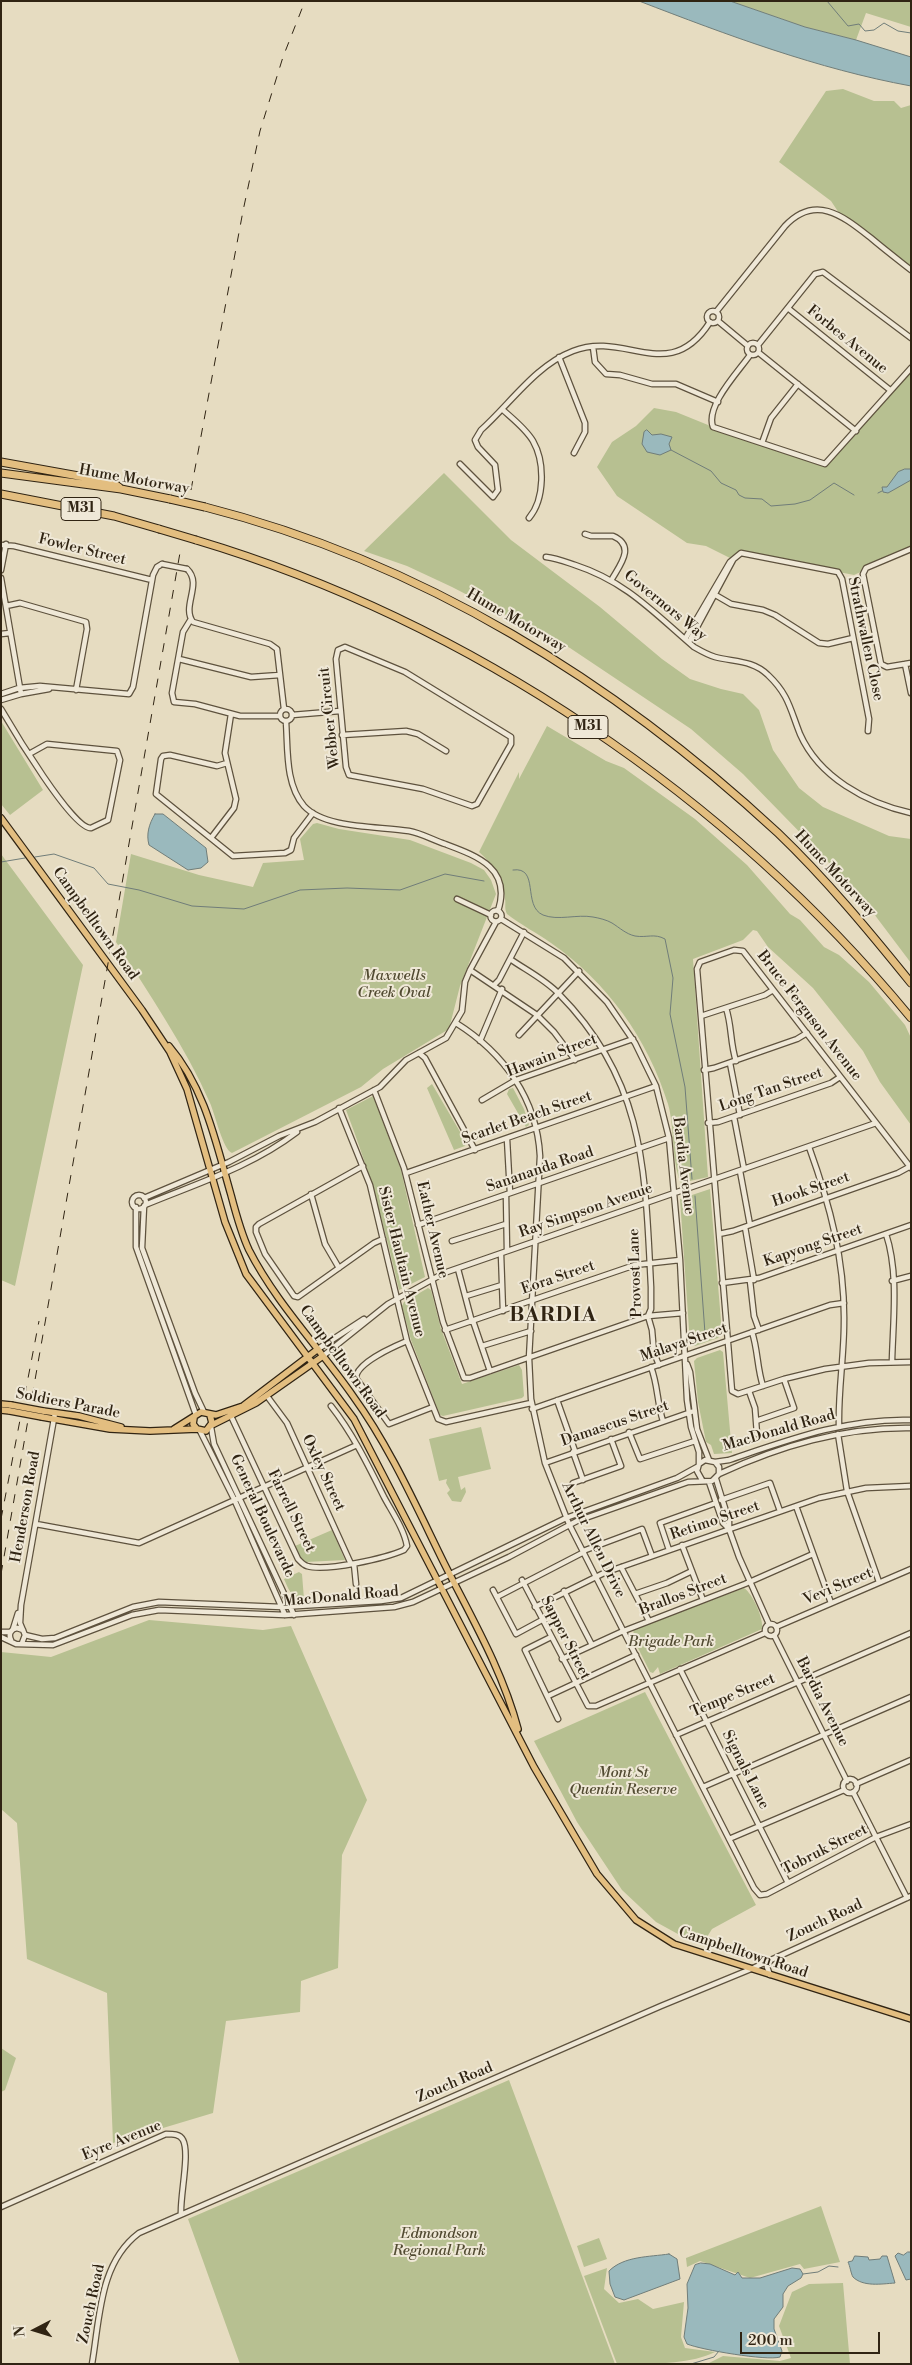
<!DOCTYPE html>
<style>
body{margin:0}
#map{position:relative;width:912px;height:2365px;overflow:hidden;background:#e6dcc1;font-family:"Libre Bodoni",serif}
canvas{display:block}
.frame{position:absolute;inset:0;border:2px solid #302413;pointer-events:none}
.north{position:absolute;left:10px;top:2305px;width:50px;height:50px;-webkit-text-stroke:4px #efe8d7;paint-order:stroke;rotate:265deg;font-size:14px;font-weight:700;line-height:20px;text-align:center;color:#302413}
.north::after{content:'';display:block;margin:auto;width:18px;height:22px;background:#302413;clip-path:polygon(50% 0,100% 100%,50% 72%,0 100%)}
.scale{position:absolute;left:740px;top:2332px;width:140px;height:22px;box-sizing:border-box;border:2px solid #302413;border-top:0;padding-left:6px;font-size:15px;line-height:18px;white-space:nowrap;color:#302413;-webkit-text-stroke:4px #efe8d7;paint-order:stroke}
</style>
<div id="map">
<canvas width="912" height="2365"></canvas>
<div class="frame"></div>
<div class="north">N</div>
<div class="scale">200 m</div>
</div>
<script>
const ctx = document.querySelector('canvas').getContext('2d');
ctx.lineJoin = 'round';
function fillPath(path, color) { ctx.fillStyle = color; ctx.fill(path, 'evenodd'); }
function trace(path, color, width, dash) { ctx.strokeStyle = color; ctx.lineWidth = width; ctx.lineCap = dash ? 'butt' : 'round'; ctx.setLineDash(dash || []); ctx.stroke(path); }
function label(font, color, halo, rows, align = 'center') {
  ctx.font = font + ' "Libre Bodoni",serif'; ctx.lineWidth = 4; ctx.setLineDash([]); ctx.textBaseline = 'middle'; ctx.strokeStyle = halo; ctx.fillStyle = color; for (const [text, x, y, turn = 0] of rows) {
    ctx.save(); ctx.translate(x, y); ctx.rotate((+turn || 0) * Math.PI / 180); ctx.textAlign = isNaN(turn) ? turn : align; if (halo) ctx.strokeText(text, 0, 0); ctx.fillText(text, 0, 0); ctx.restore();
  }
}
fillPath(new Path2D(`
 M730,1h181v26l-45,-14 -10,27 -51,-13z
 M843,89l31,12h20l7,7 10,-3v165l-70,-54 -10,-15 -52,-39 47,-71z
 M911,370v179l-57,26 -113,-22 -7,7 -28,-14 -19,-3 -70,-47 -20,-29 15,-25 24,-16 18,-18 22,4 37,15 113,37z
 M444,473l67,67 89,67 62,52 28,20 31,10 22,5 16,16 14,40 26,38 24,19 66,29 22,3v124l-43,-57 -47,-52 -78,-80 -52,-45 -121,-81 -118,-61 -45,-21 -43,-15z
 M1,721l42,69 -33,25 -9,-11z
 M547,726l59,35 18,7 71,51 52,46 43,49 10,6 24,27 15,8 30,27 36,43 6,13v87l-31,-43 -17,-31 -50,-63 -45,-41 -11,-16 -4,-1 -10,10 -50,19 15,218 -27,6c-10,-22 -6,-55 -13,-79 -20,-65 -61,-122 -117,-161 -14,-10 -30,-18 -44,-29 -3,-6 -1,-9 -2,-15 -2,-21 -11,-34 -26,-47l40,-80v7z
 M317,823l22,6 71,11 61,23 13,7 7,10 5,14 -36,92 -11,43 -66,40 -22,18 -129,66c-9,-3 -17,-39 -22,-50 -25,-57 -61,-109 -94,-161l15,-88 68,21 54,12 10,-24 41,-3 -4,-21 13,-15z
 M1,854l82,111 -68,321 -14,-6z
 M432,1084l34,58 -1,4 -11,4 -27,-62z
 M513,1088l11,21 5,16 -3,2 -19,-33 2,-5z
 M373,1096l28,74 24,107 -26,13c-14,-62 -30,-121 -53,-180z
 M710,1189l12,144 -4,5 -23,8 -5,-2 -10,-145z
 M428,1288l3,2 10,39 21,55 57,-19 3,5 2,26 -2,2 -79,18 -3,-1 -29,-75 -9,-34 2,-4z
 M720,1350l3,2 9,101 -18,1 -3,-9 -5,-3 -8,-40 -4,-41 3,-3z
 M481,1427l10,42 -33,8 3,13 4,-3 1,5 -5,10 -9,-1 -5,-8 3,-3 -4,-7 1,-4 -8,2 -10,-42z
 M332,1530l13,30 -39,2 -5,-3 -6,-13z
 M299,1572l3,2 2,25c-12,1 -16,-11 -20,-20z
 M744,1588c9,6 20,31 18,41l-102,45 -2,-7 -5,6 -3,-1 -14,-28 -3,-14z
 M149,1620l114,10 28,-4 76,174 -25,55 -4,113 -37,13 -1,31 -74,9 -13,92 -100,30 -6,-150 -80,-34 -10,-136 -16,-14v-157l50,5z
 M645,1692l111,213 -44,24 -10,16 -15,-6 -31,-17 -34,-32 -45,-68 -43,-81z
 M1,2048l15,10 -11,32 -4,2z
 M509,2080l106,284h-375l-52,-145z
 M821,2206l19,56 -36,7 -4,-5 -50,14 -50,-17 -13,6 -1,-9z
 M599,2238l8,21 -23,8 -7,-21z
 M607,2268l-3,21 15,14 19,-4 15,10 31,-7 -3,35 4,11 30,4c-26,13 -68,12 -98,12l-33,-88z
 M843,2283l7,81h-143l16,-8 57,5 11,-3 -12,-32 13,-34 17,-8z`), '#b7c091');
const water = new Path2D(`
 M639,1h91l75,26 51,13 55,17v29c-93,-17 -184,-51 -272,-85z
 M647,430l5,5 9,-1 11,3 -3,7 2,6 -11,5 -13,-3 -5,-8 2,-12z
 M905,469h6v11l-23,13 -5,-1 -1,-5h5l11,-15z
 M155,814h8l43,34 2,14 -7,6 -13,2 -39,-25c-3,-11 0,-21 6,-31z
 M908,2252h3v27l-5,1 -11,-24 3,-3 5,2z
 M669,2254l8,5 3,20 -56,21 -9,-3 -5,-13 -1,-13c15,-15 40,-14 60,-17z
 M855,2256l13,1 1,3 11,-1 2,-3h5l8,27c-14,1 -32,4 -42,-6 -2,-3 -3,-11 -5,-15l4,-1z
 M701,2263l9,1 25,11 3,-3 4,6h18l32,-10 8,1 3,5 -2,4 -13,8 -5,8v13l-9,12v10l8,22 -2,6c-13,4 -78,-7 -93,-13l-3,-7 4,-29 -1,-24 8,-19z`);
fillPath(water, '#9ab9bd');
trace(water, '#707d79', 1);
trace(new Path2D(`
 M827,1l21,25 11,-2 6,7 9,-1 10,-7 14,8 13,2
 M671,450l40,21 10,12 15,7 3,5 6,3 17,1 9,7 24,-2 15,-4 24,-17 20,12
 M878,493l4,-2
 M35,857l19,-3 40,14 14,16 31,6 53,16 52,3 56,-19 47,-2 53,2 45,-16 39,7
 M1,862l24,-4
 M513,870c27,-4 9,36 30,45 15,6 34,-1 50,2 6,1 14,3 19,6 8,5 14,11 23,13 12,2 19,-3 30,3l8,39 -3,36 15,73 7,92
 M695,1196l10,137
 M803,2274l15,-2 11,-6 9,1
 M691,2364l23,-7 5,-6`), '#707d79', 1);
const minor = new Path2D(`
 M789,309l101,81
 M707 317a6 6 0 1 1 12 0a6 6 0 1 1-12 0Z
 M716,312l69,-86c31,-33 59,-9 86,12 13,11 26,21 40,32
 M718,321l30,25
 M747 349a6 6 0 1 1 12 0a6 6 0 1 1-12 0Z
 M758,345l57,-71 8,-2 88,66
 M593,347l2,15 11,12 14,1 32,9h24l42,18
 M759,353l97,78
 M750,355c-11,16 -45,51 -37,72l112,37 86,-96
 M559,357l26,66v9l-11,21
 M503,410c10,9 23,19 30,31 12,21 12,58 -4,77
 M762,443l9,-25 27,-34
 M460,464l33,33 5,-7 -3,-25 -17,-18 -3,-7 6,-10c29,-26 55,-65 92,-79 53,-21 96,35 137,-29
 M585,534l6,2h22c23,10 7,29 -1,43
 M1,545l13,1 138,34
 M911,549l-45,19 -3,6 18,90 6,3 24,-4
 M546,557c10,1 20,5 29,8 52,17 79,48 119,82 7,4 14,8 21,10 19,5 38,3 53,18 21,20 22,34 32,59 19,43 66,69 111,79
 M187,569c16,15 -6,37 6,53l77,22 7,5 7,60
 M1,570l5,-26
 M1,578l20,116
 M712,593l19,11 32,6 12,5 44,28 9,1 25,-6
 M6,606l14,-3 66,19 1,7 -11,61
 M191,619l-8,13 -11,61 2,9 21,2 45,12h39
 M1,634l9,-1
 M685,639l45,-77 11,-9 97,19 4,7 27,140 -1,12
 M689,642l44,-82
 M345,647l60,25 106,65v7l-34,60 -5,2 -49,-17 -74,-14 -3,-8 -10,-108 2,-9z
 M179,659l72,18 29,-2
 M905,664l6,29
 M1,694l18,-6 21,-2 89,8 4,-7 20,-112 4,-8 5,-3
 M1,700l20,-6 28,-5
 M280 715a6 6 0 1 1 12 0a6 6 0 1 1-12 0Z
 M1,709c11,19 72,121 90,119l17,-8 12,-60 -3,-9 -70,-7 -18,10
 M292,715l48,-4
 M286,722c2,27 -1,62 18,84 21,23 75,20 105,25 12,2 24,9 36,13 32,12 67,24 53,67
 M342,735l64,-4 12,3 28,17
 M227,763l-10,3 -47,-11 -7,1 -2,3 -5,35 77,62 52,-3 6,-3 3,-12 19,-25
 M211,838l23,-30 2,-9 -11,-46 6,-39
 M457,899l34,16
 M490.5 916a5.5 5.5 0 1 1 11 0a5.5 5.5 0 1 1-11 0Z
 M501,919l63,39 43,44 28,41 21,43 13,52 11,122 7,140 4,27 8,25v12
 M510,959c16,11 36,21 49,35 87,88 86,178 92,293v22l-3,7 4,14 2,23 5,12
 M470,970l67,45 17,17 21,28
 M494,985l5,-5 25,-48
 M726,1008c6,18 4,35 10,53
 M701,1016l64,-21 8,-5
 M456,1023c48,30 81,76 84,133l-11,202 2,41 14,64 24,61 185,364 6,7 7,-1 109,-57 35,-13
 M519,1035l60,-64
 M480,1041l22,-52
 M419,1053l6,5 50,92
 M730,1063l10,52
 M704,1070l10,-2 83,-29 10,-6
 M374,1090l30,78 39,154 21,56h6l178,-62 35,-3
 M482,1100l34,-20 117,-41
 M339,1108l31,77 37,156 31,78 8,3 85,-19
 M734,1117l10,52
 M708,1123l10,-1 113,-39 9,-6
 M507,1139l3,54
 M809,1147c21,58 36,114 35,176 0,34 -6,69 -5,103
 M363,1166l-104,58 -3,3v5l9,22 29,42 4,1 76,-54 9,-4
 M911,1168l-168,-217 -9,-1 -34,12 -3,7 35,422 6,3 46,-15 41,-10 44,-6 42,-1
 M740,1171l10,54
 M406,1173l250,-87
 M311,1194l14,50 14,24
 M506,1195l1,56
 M132 1202a7 7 0 1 1 14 0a7 7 0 1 1-14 0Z
 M144,1198l85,-36 50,-26 36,-14 65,-35 26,-27 40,-22 16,-27 3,-29 5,-12 26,-48
 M145,1205c53,-22 106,-38 152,-73
 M144,1206l-2,42 53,145 9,19
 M136,1207v40l60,168
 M418,1225l251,-87
 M745,1227l9,53
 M719,1234l14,-3 165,-58 11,-6
 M886,1234c13,39 7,87 6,127
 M452,1241l54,-17
 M501,1254l2,57
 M458,1269l14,53
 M750,1281l4,35 5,14
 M892,1281l19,-5
 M722,1283l37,-5 152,-53
 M466,1296l36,-11
 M473,1321l17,50
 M445,1330l190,-65 45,-5
 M752,1332c6,18 5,36 11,54
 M407,1341c-12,5 -51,22 -51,37l33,46 44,-17
 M482,1346l49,-15
 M318,1349l46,-30
 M323,1356l65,-52 56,-31 432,-150
 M687,1364l3,8 7,57 12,31
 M651,1367c7,18 6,36 12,54
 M749,1391l6,17 2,26
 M267,1396l20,27 64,141
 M557,1400l18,51
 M532,1409l298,-104 14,-2
 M231,1416l67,143c3,3 5,6 9,7 19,6 79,-8 97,-16l3,-4c-3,-17 -15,-34 -23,-49 -16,-32 -31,-63 -53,-91
 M756,1421l38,-13 -10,-29
 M211,1427l3,17 80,171
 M200,1431l34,68 51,116
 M629,1432l11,27 55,-18
 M838,1434l9,57 32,91
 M573,1452l10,28
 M715,1462l14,-2c59,-20 117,-42 182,-40
 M545,1463l149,-52
 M719,1474c61,-28 124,-47 192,-46
 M716,1479l13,42v8l10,28 30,67
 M709,1482l14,41 6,6
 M573,1483l48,-17 -10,-27
 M721,1500l49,-17 10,28
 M796,1506l35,97
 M36,1524l103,19 218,-98
 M682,1545l21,55
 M669,1550l-9,-27 56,-20
 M583,1551l59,-22 10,27
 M354,1564l2,20
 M621,1567l28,54
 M522,1580l66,126h8l169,-73
 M493,1590l23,44 26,-14
 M564,1591l28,54
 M635,1594l32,-11 25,-12
 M497,1597l87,-45
 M535,1607l69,-34 215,-75 47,-10 45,-2
 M765 1630a6 6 0 1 1 12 0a6 6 0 1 1-12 0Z
 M776,1627l135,-58
 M13,1629l5,-16
 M1,1632h9
 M25,1635l17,4 13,-1 78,-31 26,-5 123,5 99,-6 20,-3 165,-80 111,-40 20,-11
 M774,1635l73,146
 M1,1637l15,7 37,1 79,-30 27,-5 126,5 109,-8 19,-5 96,-45 68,-36 111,-39 24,-1 7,-7v-7l-4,-5 -10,-2 -6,4 -2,7 5,9
 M551,1637l-26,13 33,69
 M11,1640c-3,-6 0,-11 6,-12l6,2
 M22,1643l3,-8 -5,-12 1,-18 34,-192
 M562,1659l59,-27 124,-48 68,-30
 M680,1669l108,214
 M548,1696l88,-41
 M676,1735l235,-102
 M843 1786a7 7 0 1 1 14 0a7 7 0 1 1-14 0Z
 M856,1784l55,-24
 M703,1787l208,-90
 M853,1792l54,106
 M729,1839l115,-49
 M770,1975l-3,-8 3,-6
 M1,2207l165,-73c7,0 14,0 17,6 7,13 -3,56 -2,74
 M92,2364c8,-46 7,-101 47,-131l522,-227 90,-37 160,-73`);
const major = new Path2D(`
 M1,818l141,192 28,42 17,37 38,133 21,52 108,145 180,348 63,107 39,46 38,24 237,75
 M169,1046c36,42 47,97 62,149 5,19 10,38 18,55 27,53 70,97 104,146 37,51 63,110 91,167 27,54 58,106 74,166
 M1,1404l10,1
 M1,1410l9,1
 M43,1411l36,5 42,11
 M42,1417l68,12 40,2 47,-2
 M194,1418l-1,6 4,5 9,2 6,-8 -2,-8
 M212,1425l44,-22 67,-47
 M174,1429l27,-17 15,3 27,-9 75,-57`);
const highway = new Path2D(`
 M1,462l111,20 7,5
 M1,473l120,16 49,10
 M1,494l113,22 45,13
 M205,507c217,55 410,175 573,326 48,46 91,98 133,150
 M196,540c275,82 533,257 715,478`);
trace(minor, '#5e523e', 7);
trace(major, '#302413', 8);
trace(highway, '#302413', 9);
trace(minor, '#efe8d7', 4.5);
trace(major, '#e3be80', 5.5);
trace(highway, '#e3be80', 7);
trace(new Path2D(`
 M191,490l52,-279 17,-80 23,-74 22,-56
 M1,1519l38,-198
 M1,1574l180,-1027`), '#302413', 1, [9, 9]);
const minorBridge = new Path2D(`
 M162,564l25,5`);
const majorBridge = new Path2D(`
 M11,1405l32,6
 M10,1411l32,6`);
const highwayBridge = new Path2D(`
 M170,499l35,8
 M159,529l37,11`);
trace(minorBridge, '#5e523e', 7, []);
trace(majorBridge, '#302413', 8, []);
trace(highwayBridge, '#302413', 9, []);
trace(minorBridge, '#efe8d7', 4.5);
trace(majorBridge, '#e3be80', 5.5);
trace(highwayBridge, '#e3be80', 7);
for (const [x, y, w] of [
 [81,509,40],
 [588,727,40]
]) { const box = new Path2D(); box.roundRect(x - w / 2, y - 11.5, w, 23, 4); ctx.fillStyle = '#efe8d7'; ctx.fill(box); trace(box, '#302413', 1); }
label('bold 14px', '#302413', null, [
 ["M31",81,509],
 ["M31",588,727]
]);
label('15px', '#302413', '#efe8d7', [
 ["Forbes Avenue",847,340,39],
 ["Hume Motorway",134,480,10],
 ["Fowler Street",82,550,14],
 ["Governors Way",665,606,39],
 ["Hume Motorway",516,621,30],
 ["Strathwallen Close",865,639,78],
 ["Webber Circuit",330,718,-96],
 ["Hume Motorway",835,874,47],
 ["Campbelltown Road",95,924,54],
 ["Bruce Ferguson Avenue",809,1016,52],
 ["Hawain Street",552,1056,-21],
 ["Long Tan Street",771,1090,-19],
 ["Scarlet Beach Street",527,1118,-19],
 ["Bardia Avenue",683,1166,83],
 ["Sanananda Road",540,1170,-19],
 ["Hook Street",811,1190,-19],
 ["Ray Simpson Avenue",586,1211,-19],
 ["Eather Avenue",432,1230,77],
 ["Kapyong Street",813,1246,-19],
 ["Sister Haultain Avenue",401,1262,76],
 ["Provost Lane",636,1273,-92],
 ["Eora Street",558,1278,-19],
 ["Malaya Street",684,1343,-19],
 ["Campbelltown Road",342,1362,54],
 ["Soldiers Parade",68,1404,11],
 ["Damascus Street",615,1424,-19],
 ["MacDonald Road",779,1431,-16],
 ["Oxley Street",323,1473,65],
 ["Henderson Road",26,1507,-80],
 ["Farrell Street",291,1511,64],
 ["General Boulevarde",262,1516,65],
 ["Retimo Street",715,1521,-19],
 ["Arthur Allen Drive",593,1540,64],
 ["Vevi Street",838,1587,-23],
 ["Brallos Street",683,1595,-21],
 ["MacDonald Road",341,1597,-5],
 ["Sapper Street",565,1638,63],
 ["Tempe Street",733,1696,-23],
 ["Bardia Avenue",822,1702,63],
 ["Signals Lane",745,1770,63],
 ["Tobruk Street",825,1850,-27],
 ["Zouch Road",825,1921,-25],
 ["Campbelltown Road",743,1953,18],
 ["Zouch Road",455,2083,-23],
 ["Eyre Avenue",122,2141,-22],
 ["Zouch Road",92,2304,-78]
]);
label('italic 15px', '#524b32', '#efe8d7', [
 ["Maxwells",394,976],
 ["Creek Oval",394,993],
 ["Brigade Park",671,1642],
 ["Mont St",623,1773],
 ["Quentin Reserve",623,1790],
 ["Edmondson",439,2234],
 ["Regional Park",439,2251]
]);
ctx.letterSpacing = '1px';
label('bold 20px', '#302413', '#efe8d7', [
 ["BARDIA",553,1316]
]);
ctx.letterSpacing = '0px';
</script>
